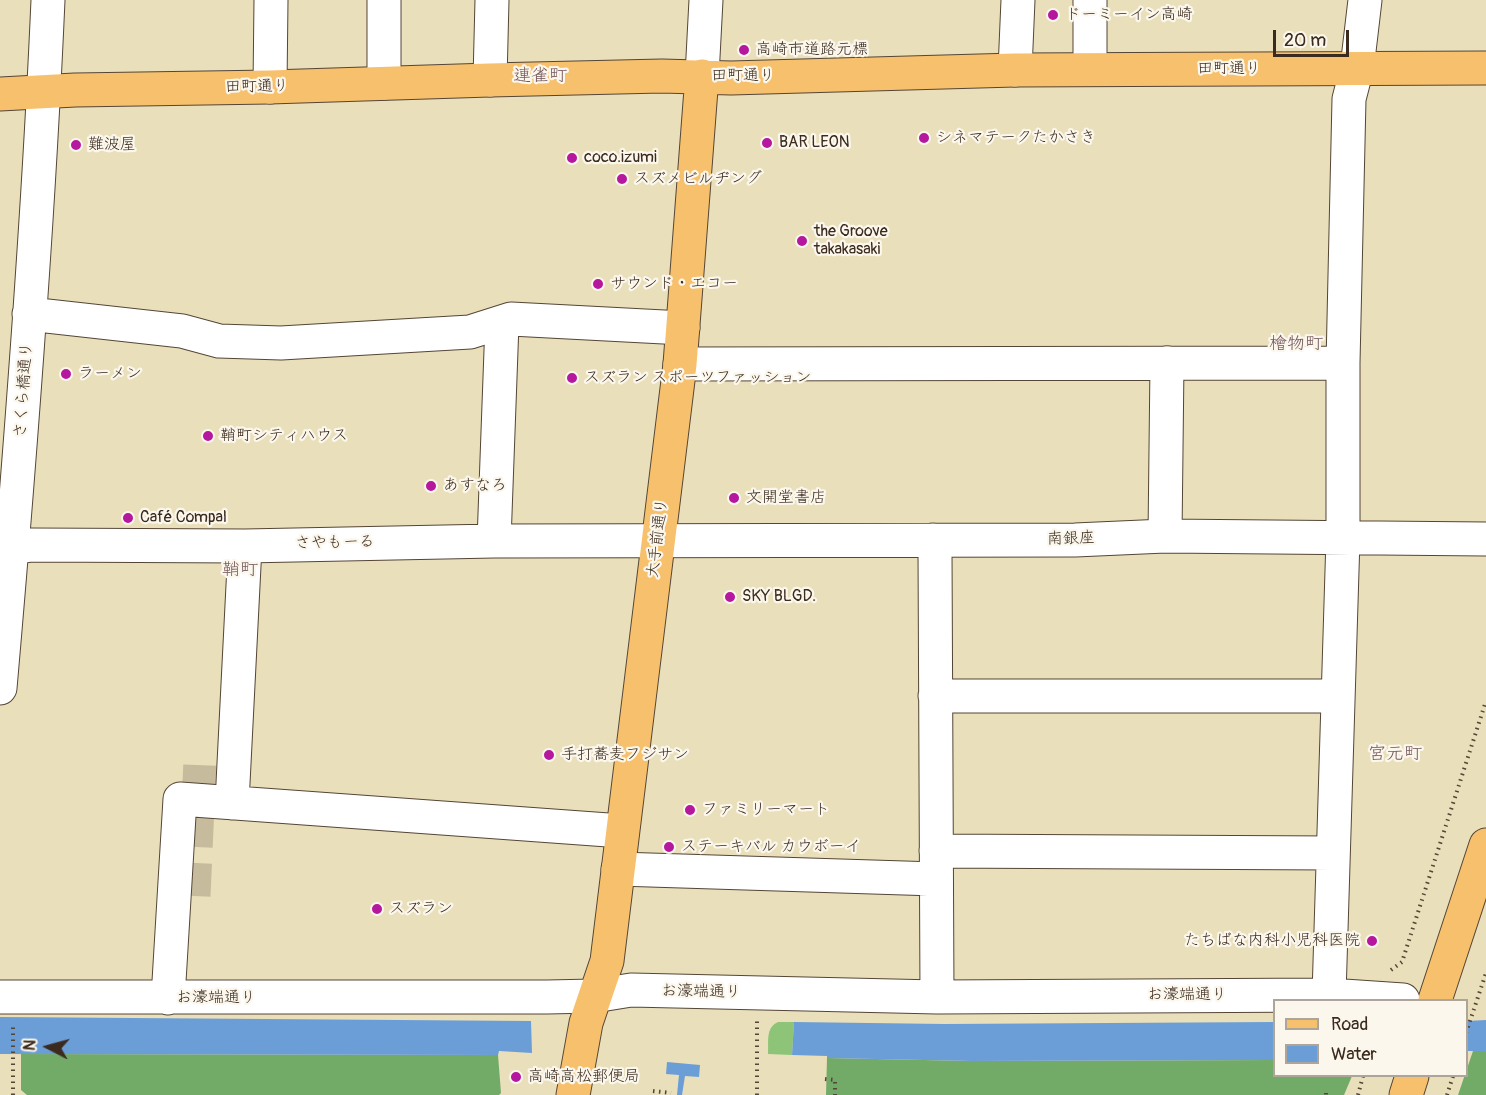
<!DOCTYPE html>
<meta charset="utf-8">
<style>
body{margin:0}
#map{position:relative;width:1486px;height:1095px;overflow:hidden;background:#e9dfbb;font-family:Pangolin,sans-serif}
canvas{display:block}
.legend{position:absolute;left:1273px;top:999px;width:195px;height:78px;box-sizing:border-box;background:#fbf7ec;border:2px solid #aea59a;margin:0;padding:8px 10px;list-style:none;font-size:18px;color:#3b2a1e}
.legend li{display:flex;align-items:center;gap:12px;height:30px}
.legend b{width:30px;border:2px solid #aea59a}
.north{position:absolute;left:18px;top:1017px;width:60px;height:60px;-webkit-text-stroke:4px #fbf7ec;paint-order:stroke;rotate:276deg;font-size:16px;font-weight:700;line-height:24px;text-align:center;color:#3b2a1e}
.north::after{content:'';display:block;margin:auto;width:21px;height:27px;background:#3b2a1e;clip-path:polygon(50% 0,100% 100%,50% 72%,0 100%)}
.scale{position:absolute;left:1273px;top:30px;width:76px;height:27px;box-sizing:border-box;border:3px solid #3b2a1e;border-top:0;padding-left:8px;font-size:18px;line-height:21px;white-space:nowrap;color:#3b2a1e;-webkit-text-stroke:4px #fbf7ec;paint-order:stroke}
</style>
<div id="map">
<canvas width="1486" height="1095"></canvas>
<ul class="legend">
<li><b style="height:8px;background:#f7c06c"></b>Road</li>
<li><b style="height:16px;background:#6b9ed6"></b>Water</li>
</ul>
<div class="north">N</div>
<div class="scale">20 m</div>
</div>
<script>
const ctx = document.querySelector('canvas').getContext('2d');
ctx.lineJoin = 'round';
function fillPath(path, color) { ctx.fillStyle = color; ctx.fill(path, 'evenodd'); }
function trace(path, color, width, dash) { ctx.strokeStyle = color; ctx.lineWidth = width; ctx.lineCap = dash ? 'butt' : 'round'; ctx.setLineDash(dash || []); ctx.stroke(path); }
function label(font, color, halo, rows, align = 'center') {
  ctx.font = font + ' Pangolin,"Klee One",sans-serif'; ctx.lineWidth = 4.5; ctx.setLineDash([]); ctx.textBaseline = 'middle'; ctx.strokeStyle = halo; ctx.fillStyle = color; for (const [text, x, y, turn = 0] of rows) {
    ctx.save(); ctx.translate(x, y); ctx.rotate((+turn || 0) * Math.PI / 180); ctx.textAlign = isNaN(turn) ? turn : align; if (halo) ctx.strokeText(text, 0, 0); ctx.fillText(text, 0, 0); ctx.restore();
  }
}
fillPath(new Path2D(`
 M778,1022h16l-2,33 -24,-1c1,-12 -3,-26 10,-32z`), '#8ec477');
fillPath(new Path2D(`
 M1473,1051h13v44h-28z
 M21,1054l477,1 3,38 -2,2h-472l-6,-5z
 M827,1058l145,3 302,-1v16h78l-8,19h-518z`), '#72aa68');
fillPath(new Path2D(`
 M0,1017l531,4 1,32 -33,-2 -1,4 -498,-1z
 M1486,1020v31h-19v-30z
 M794,1022l151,2 329,-2v38l-302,1 -145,-3v-2l-35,-1z
 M667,1062l33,3 -1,12 -14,-1 -3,19h-5l2,-20 -13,-1z`), '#6b9ed6');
trace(new Path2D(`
 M194,896l6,-136`), '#c6bb9c', 33, [33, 16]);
const minor = new Path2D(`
 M384,0v83
 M1090,0v69
 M1015,70l3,-70
 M702,76l4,-76
 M490,80l2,-80
 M270,87l1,-87
 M29,314l153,17 37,10 62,2 189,-11 41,-13 172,9
 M680,364l663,-1
 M1165,536l2,-173
 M933,540l2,10 2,447
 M494,541l8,-218
 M13,548l18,-3 214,1 249,-5 581,-1 90,-4 321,3
 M0,688c20,-229 38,-458 48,-688
 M935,696h403
 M232,803l13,-257
 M936,851l397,2
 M618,869l318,10
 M1329,995l14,-457v-175l6,-264 8,-31 8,-68
 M0,997h547l47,-1 37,-6 306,7 392,-2 74,5
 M168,998l12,-199 442,32`);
const major = new Path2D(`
 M0,94l75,-4 195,-3 220,-7 172,-4 69,2 284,-8 471,-2
 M1435,1000l51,-155
 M573,1095l13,-72 21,-62 73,-597 22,-288
 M1406,1095l6,-19`);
trace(minor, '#554536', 35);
trace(major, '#554536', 35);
trace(new Path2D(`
 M1391,970l11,-8 84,-261
 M1466,1033l20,-60
 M825,1079l10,1v15
 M653,1091l18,2
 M1326,1093v2
 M13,1095v-70
 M757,1095v-75
 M1358,1095l5,-19
 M1447,1095l6,-19`), '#554536', 4, [1.5, 4.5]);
trace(minor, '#fff', 33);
trace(major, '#f7c06c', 33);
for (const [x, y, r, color] of [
 [1053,15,6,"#b5179e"],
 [744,50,6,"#b5179e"],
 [924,138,6,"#b5179e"],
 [767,143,6,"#b5179e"],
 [76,145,6,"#b5179e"],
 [572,158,6,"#b5179e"],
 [622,179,6,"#b5179e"],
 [802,241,6,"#b5179e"],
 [598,284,6,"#b5179e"],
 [66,374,6,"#b5179e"],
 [572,378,6,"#b5179e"],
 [208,436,6,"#b5179e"],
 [431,486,6,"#b5179e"],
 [734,498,6,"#b5179e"],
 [128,518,6,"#b5179e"],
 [730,597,6,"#b5179e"],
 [549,755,6,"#b5179e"],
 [690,810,6,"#b5179e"],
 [669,847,6,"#b5179e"],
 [377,909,6,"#b5179e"],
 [1372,941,6,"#b5179e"],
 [516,1077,6,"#b5179e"]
]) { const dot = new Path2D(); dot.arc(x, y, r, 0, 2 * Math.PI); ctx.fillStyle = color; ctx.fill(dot); trace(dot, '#fbf7ec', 2); }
label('16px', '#3b2a1e', '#fbf7ec', [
 ["ドーミーイン高崎",1065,15],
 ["高崎市道路元標",756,50],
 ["シネマテークたかさき",936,138],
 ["BAR LEON",779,143],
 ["難波屋",88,145],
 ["coco.izumi",584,158],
 ["スズメビルヂング",634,179],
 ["the Groove",814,232],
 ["takakasaki",814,250],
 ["サウンド・エコー",610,284],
 ["ラーメン",78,374],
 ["スズラン スポーツファッション",584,378],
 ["鞘町シティハウス",220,436],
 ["あすなろ",443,486],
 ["文開堂書店",746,498],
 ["Café Compal",140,518],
 ["SKY BLGD.",742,597],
 ["手打蕎麦フジサン",561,755],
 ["ファミリーマート",702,810],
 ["ステーキバル カウボーイ",681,847],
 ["スズラン",389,909],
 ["たちばな内科小児科医院",1360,941,"right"],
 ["高崎高松郵便局",528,1077]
], 'left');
label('16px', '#3b2a1e', '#fbf7ec', [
 ["田町通り",1229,69],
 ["田町通り",743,76],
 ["田町通り",257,87,-1],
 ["さくら橋通り",24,390,-86],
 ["大手前通り",658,538,-83],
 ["南銀座",1071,539,-1],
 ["さやもーる",335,543,-1],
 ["お濠端通り",701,992,1],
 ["お濠端通り",1187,995],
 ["お濠端通り",216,998]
]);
label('18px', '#73555b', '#fbf7ec', [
 ["連雀町",540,76],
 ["檜物町",1296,344],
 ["鞘町",240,570],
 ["宮元町",1395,754]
]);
</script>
